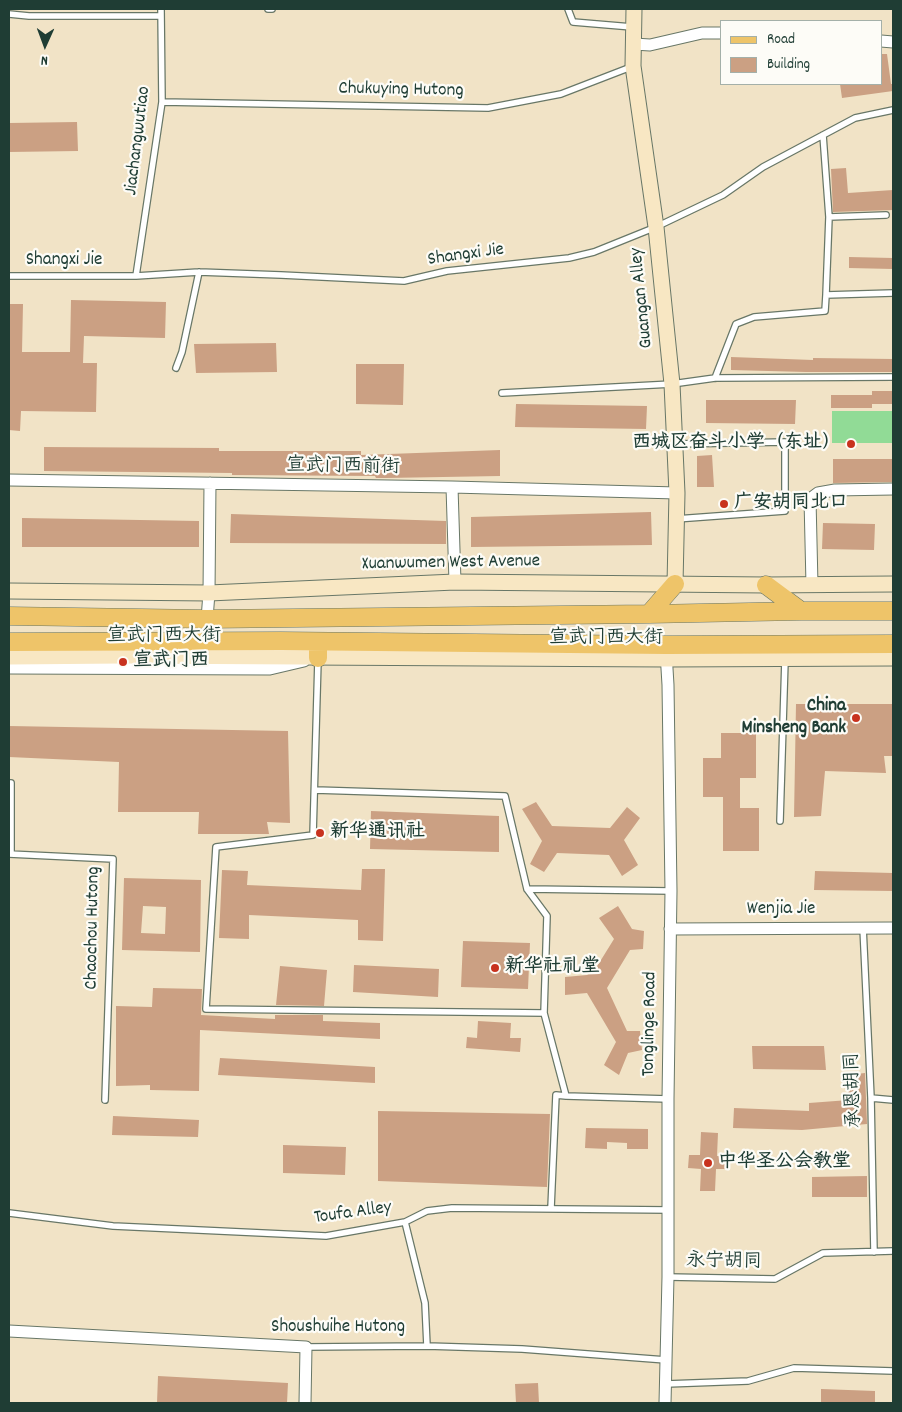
<!DOCTYPE html>
<meta charset="utf-8">
<style>
body{margin:0}
#map{position:relative;width:902px;height:1412px;overflow:hidden;background:#f1e3c6;font-family:Dekko,sans-serif}
canvas{display:block}
.frame{position:absolute;inset:0;border:10px solid #1f3d34;pointer-events:none}
.legend{position:absolute;left:720px;top:20px;width:162px;height:65px;box-sizing:border-box;background:#fdfcf7;border:1px solid #a4b0a9;margin:0;padding:6px 9px;list-style:none;font-size:15px;color:#1f3d34}
.legend li{display:flex;align-items:center;gap:10px;height:25px}
.legend b{width:25px;border:1px solid #a4b0a9}
.north{position:absolute;left:20px;top:20px;width:50px;height:50px;-webkit-text-stroke:4px #fdfcf7;paint-order:stroke;rotate:182deg;font-size:14px;font-weight:700;line-height:20px;text-align:center;color:#1f3d34}
.north::after{content:'';display:block;margin:auto;width:18px;height:22px;background:#1f3d34;clip-path:polygon(50% 0,100% 100%,50% 72%,0 100%)}
</style>
<div id="map">
<canvas width="902" height="1412"></canvas>
<div class="frame"></div>
<ul class="legend">
<li><b style="height:6px;background:#eec469"></b>Road</li>
<li><b style="height:14px;background:#cba083"></b>Building</li>
</ul>
<div class="north">N</div>
</div>
<script>
const ctx = document.querySelector('canvas').getContext('2d');
ctx.lineJoin = 'round';
function fillPath(path, color) { ctx.fillStyle = color; ctx.fill(path, 'evenodd'); }
function trace(path, color, width, dash) { ctx.strokeStyle = color; ctx.lineWidth = width; ctx.lineCap = dash ? 'butt' : 'round'; ctx.setLineDash(dash || []); ctx.stroke(path); }
function label(font, color, halo, rows, align = 'center') {
  ctx.font = font + ' Dekko,"LXGW WenKai TC",sans-serif'; ctx.lineWidth = 4.5; ctx.setLineDash([]); ctx.textBaseline = 'middle'; ctx.strokeStyle = halo; ctx.fillStyle = color; for (const [text, x, y, turn = 0] of rows) {
    ctx.save(); ctx.translate(x, y); ctx.rotate((+turn || 0) * Math.PI / 180); ctx.textAlign = isNaN(turn) ? turn : align; if (halo) ctx.strokeText(text, 0, 0); ctx.fillText(text, 0, 0); ctx.restore();
  }
}
fillPath(new Path2D(`
 M832,411h61v32h-61z`), '#91db96');
fillPath(new Path2D(`
 M881,54h6l4,30h2v7l-51,7 -2,-14h41z
 M77,122l1,29 -69,1v-29z
 M846,168l2,25 45,-3v20l-60,2 -2,-43z
 M849,257l44,1v11l-44,-1z
 M71,300l95,2 -1,36 -81,-2 -1,27h14l-1,49 -75,-1 -1,20 -11,-1v-126h14l-1,48h48z
 M276,343l1,29 -81,1 -2,-29z
 M731,357l82,3v-2l80,1v13h-87l-75,-2z
 M356,364h48l-1,41 -47,-1z
 M872,391h21v13h-21v4h-41v-13h41z
 M706,400h90l-1,24 -89,-1z
 M516,404l131,2 -1,23 -131,-2z
 M44,447l175,1v3h142v4l139,-5v26l-114,2h-10l-1,-2 -143,-1v-2l-188,-2z
 M712,455l2,32h-17v-31z
 M833,459h60v23l-60,1z
 M651,512l1,33 -181,2v-30z
 M231,514l215,7v23l-216,-1z
 M22,518l177,3v26h-177z
 M823,523l52,1 -1,26 -52,-1z
 M796,704h97v52h-9l2,17 -61,-2 -4,45 -27,1z
 M9,726l279,5 2,92 -23,-1 2,12h-71l1,-22h-81l1,-50 -110,-5z
 M721,733h35v45h-16v30h19v43h-36v-54h-20v-39h18z
 M536,802l16,24 58,2 17,-21 13,11 -16,22 14,25 -16,11 -13,-21 -52,-2 -13,19 -14,-8 12,-23 -20,-32z
 M371,811l128,5v36l-129,-3z
 M362,869h23l-2,72 -25,-1v-20l-109,-5v24l-30,-1 3,-68 26,1 -1,14 114,5z
 M815,871l78,2v18l-79,-1z
 M124,878l77,2 -1,72 -78,-2zM143,906l23,1 -1,27 -24,-1z
 M618,906l14,23 12,2 -1,18 -13,1 -23,38 20,43h13l2,19 -14,3 -9,22 -15,-10 12,-23 -29,-49 -22,2v-18l22,-2 9,-7 18,-29 -15,-21z
 M463,941l67,2 -2,46 -67,-2z
 M354,965l85,4 -1,28 -85,-5z
 M280,966l47,4 -3,36 -48,-1z
 M153,988l49,1 -1,26 74,4v-4h48v6l57,2v16l-180,-9 -1,61 -49,-1v-5l-34,1v-80l36,1z
 M478,1021l33,2 -1,15h11l-1,14 -54,-4 1,-11 10,1z
 M752,1046h72l2,24 -73,-1z
 M220,1058l155,9v16l-157,-8z
 M865,1073l2,51 -65,6 -69,-2 1,-20 75,3v-8l40,-3 -2,-25z
 M378,1111l172,3 -3,73 -169,-6z
 M113,1116l86,4 -1,17 -86,-2z
 M586,1128l62,1v20h-21v-6l-20,-1v7l-22,-1z
 M701,1132l17,1 -1,23 12,1 -1,12h-12l-1,22h-15l1,-22 -13,-1 1,-13h11z
 M283,1145l63,2 -1,28 -62,-2z
 M867,1176v21h-55v-20z
 M158,1376l130,7 -1,20h-130z
 M538,1383l1,20h-23l-1,-19z
 M821,1389l54,2v12h-54z`), '#cba083');
const lane = new Path2D(`
 M268,9h4
 M568,9l5,13 59,5
 M9,14l20,2h132
 M162,102l326,6 73,-14 70,-27
 M823,135l6,82 -3,78
 M829,217l57,-2
 M9,276h127l63,-4 82,3 123,6 43,-10 122,-13 25,-6 62,-25 67,-32 40,-28 92,-49 38,-8
 M136,276l26,-174 -1,-93
 M176,368l6,-16 17,-80
 M715,378l21,-54 18,-7 71,-6 1,-16 67,-2
 M502,393l170,-9 43,-6 178,-1
 M675,444l110,-2v69l-109,8
 M9,783h2v71
 M315,790l190,6 22,93 20,27 -3,97 -338,-4 10,-162 97,-12 5,-175
 M780,821l5,-161
 M9,854l104,5 -8,241
 M527,889l144,2
 M863,927l8,171 3,154
 M544,1013l22,83 102,3
 M871,1098l22,2
 M551,1208l5,-113 10,1
 M9,1213l104,13 213,10 79,-14 22,-11 25,-3 217,2
 M405,1222l20,81 2,43
 M668,1277l107,2 48,-26 70,-2
 M306,1347l121,-1 95,3 144,11
 M666,1384l82,-3 46,-13 99,3`);
const street = new Path2D(`
 M881,41l12,1
 M634,44l16,1 52,-12h19
 M9,480l443,7 225,6
 M452,487l3,95
 M812,585l-2,-86 8,-6 17,-3 58,-1
 M207,619l2,-26 1,-110
 M9,668l261,1 34,-8
 M670,929l223,-1
 M9,1331l297,16 -1,56
 M665,1403l3,-126v-178l3,-208 -3,-206 -2,-33`);
const secondary = new Path2D(`
 M634,9l-1,57 23,161 16,157 5,109 -2,91
 M9,591l200,2 246,-11 311,3 127,-1
 M9,657l114,-1 543,3 227,-1`);
const primary = new Path2D(`
 M766,585l35,26
 M649,614l26,-30
 M9,616l198,3 442,-5 152,-3h92
 M9,642l272,-1 385,4 227,-1
 M318,658v-15`);
trace(lane, '#687767', 8);
trace(street, '#687767', 13);
trace(secondary, '#687767', 17);
trace(primary, '#687767', 19);
trace(lane, '#fff', 5.5);
trace(street, '#fff', 11);
trace(secondary, '#f8e7c3', 15);
trace(primary, '#eec469', 18);
for (const [x, y, r, color] of [
 [851,444,5,"#c8321e"],
 [724,504,5,"#c8321e"],
 [123,662,5,"#c8321e"],
 [856,718,5,"#c8321e"],
 [320,833,5,"#c8321e"],
 [495,968,5,"#c8321e"],
 [708,1163,5,"#c8321e"]
]) { const dot = new Path2D(); dot.arc(x, y, r, 0, 2 * Math.PI); ctx.fillStyle = color; ctx.fill(dot); trace(dot, '#fdfcf7', 2); }
label('19px', '#1f3d34', '#fdfcf7', [
 ["Chukuying Hutong",401,91,1],
 ["Jiachangwutiao",139,141,-83],
 ["Shangxi Jie",466,256,-8],
 ["Shangxi Jie",64,261],
 ["Guangan Alley",643,298,-96],
 ["宣武门西前街",343,468,1],
 ["Xuanwumen West Avenue",451,564,-1],
 ["宣武门西大街",164,637],
 ["宣武门西大街",606,639],
 ["Wenjia Jie",781,910],
 ["Chaochou Hutong",94,928,-89],
 ["Tonglinge Road",651,1024,-89],
 ["承恩胡同",855,1090,-92],
 ["Toufa Alley",353,1214,-8],
 ["永宁胡同",724,1263,1],
 ["Shoushuihe Hutong",338,1328]
]);
label('bold 19px', '#1f3d34', '#fdfcf7', [
 ["西城区奋斗小学（东址）",841,444,"right"],
 ["广安胡同北口",734,504],
 ["宣武门西",133,662],
 ["China",846,707,"right"],
 ["Minsheng Bank",846,729,"right"],
 ["新华通讯社",330,833],
 ["新华社礼堂",505,968],
 ["中华圣公会教堂",718,1163]
], 'left');
</script>
